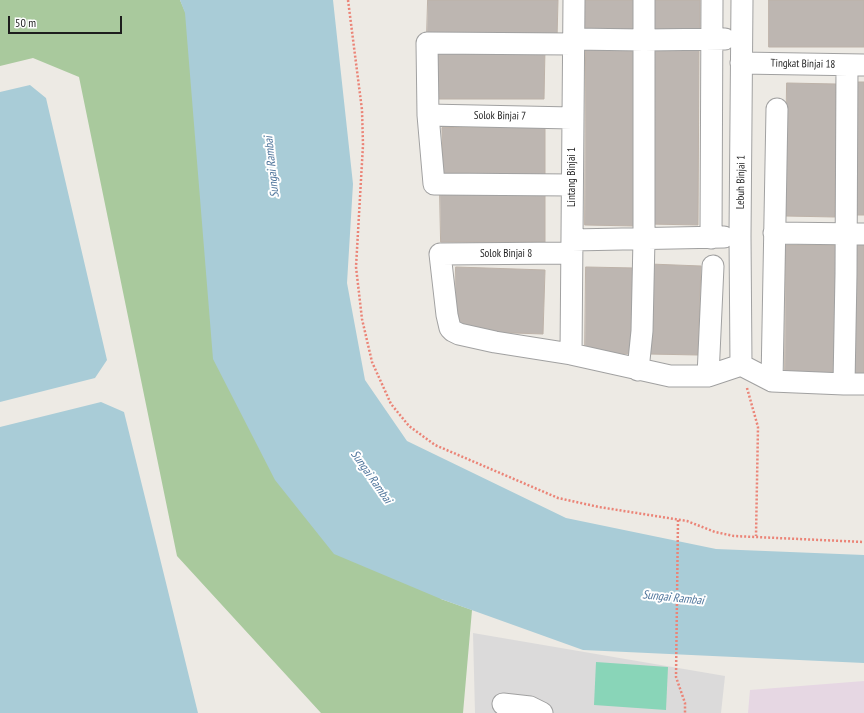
<!DOCTYPE html>
<style>
body{margin:0}
#map{position:relative;width:864px;height:713px;overflow:hidden;background:#edeae4;font-family:"PT Sans Narrow",sans-serif}
canvas{display:block}
.scale{position:absolute;left:8px;top:16px;width:114px;height:18px;box-sizing:border-box;border:2px solid #1d1d1d;border-top:0;padding-left:5px;font-size:12px;line-height:14px;white-space:nowrap;color:#1d1d1d;-webkit-text-stroke:3px #fff;paint-order:stroke}
</style>
<div id="map">
<canvas width="864" height="713"></canvas>
<div class="scale">50 m</div>
</div>
<script>
const ctx = document.querySelector('canvas').getContext('2d');
ctx.lineJoin = 'round';
function fillPath(path, color) { ctx.fillStyle = color; ctx.fill(path, 'evenodd'); }
function trace(path, color, width, dash) { ctx.strokeStyle = color; ctx.lineWidth = width; ctx.lineCap = dash ? 'butt' : 'round'; ctx.setLineDash(dash || []); ctx.stroke(path); }
function label(font, color, halo, rows, align = 'center') {
  ctx.font = font + ' "PT Sans Narrow",sans-serif'; ctx.lineWidth = 4; ctx.setLineDash([]); ctx.textBaseline = 'middle'; ctx.strokeStyle = halo; ctx.fillStyle = color; for (const [text, x, y, turn = 0] of rows) {
    ctx.save(); ctx.translate(x, y); ctx.rotate((+turn || 0) * Math.PI / 180); ctx.textAlign = isNaN(turn) ? turn : align; if (halo) ctx.strokeText(text, 0, 0); ctx.fillText(text, 0, 0); ctx.restore();
  }
}
fillPath(new Path2D(`
 M473,633l252,43 -4,37h-246z`), '#dbdada');
fillPath(new Path2D(`
 M864,681v32h-116l2,-23z`), '#e6d7e3');
fillPath(new Path2D(`
 M0,0h180l261,599 31,11 -9,103h-142l-144,-157 -98,-479 -46,-19 -33,8z`), '#a9c99d');
fillPath(new Path2D(`
 M596,662l72,5 -2,43 -72,-5z`), '#89d5b8');
fillPath(new Path2D(`
 M180,0h153l20,184 -6,99 18,97 42,61 159,77 150,31 148,6v108l-281,-13 -142,-51 -107,-45 -59,-74 -62,-121 -28,-346z
 M30,85l16,13 61,262 -12,18 -95,24v-310z
 M101,402l23,10 74,301h-198v-286z`), '#a9ccd7');
const building = new Path2D(`
 M428,0h130l-1,38 -130,-3z
 M585,0h51l-1,31h-50z
 M650,0h50v35h-50z
 M769,0h95v47h-95z
 M649,44l50,1 -1,180 -50,-1z
 M586,45h50l-1,181 -50,-1z
 M545,49l-1,50h-110l-1,-49z
 M853,82h11v133h-12z
 M787,83l49,1 -1,133 -50,-1z
 M545,127v50l-102,1 -1,-50z
 M440,193h105v49h-104z
 M854,242h10v133h-11z
 M786,245h50l-2,133 -49,-1z
 M650,264l51,2 -3,89 -50,-1z
 M456,267l89,3 -2,64 -89,-3z
 M586,267l49,1 -2,86 -48,-1z`);
fillPath(building, '#bdb6b1');
trace(building, '#bdb2a8', 1);
const minor = new Path2D(`
 M573,39l71,1 81,-1
 M741,63l123,2
 M428,115l144,3
 M572,185l-138,-1 -6,-69 -1,-72 146,1
 M774,233l90,1
 M711,238l1,-238
 M572,240l152,-3
 M571,253l-131,1 7,61 3,13 3,3 6,3 36,8 76,12 99,22h38l33,-11 31,16 72,3h20
 M571,354l3,-354
 M741,365l-1,-129 2,-236
 M638,370l4,-39 2,-92v-239
 M708,376l5,-110
 M772,381l5,-272
 M844,384l2,-110 1,-209
 M503,704l27,3 12,6`);
trace(minor, '#a1a1a1', 23);
trace(new Path2D(`
 M348,0l14,110 1,35 -7,122 6,52 10,43 19,42 18,22 26,19 123,53 41,9 88,14 28,11 19,4 130,6
 M747,388l11,39 -2,109
 M678,520l-2,157 9,26v10`), '#eb8477', 2.5, [2, 2]);
trace(minor, '#fff', 21);
label('11px', '#1d1d1d', '#fff', [
 ["Tingkat Binjai 18",803,64,1],
 ["Solok Binjai 7",500,116,1],
 ["Lintang Binjai 1",572,177,-90],
 ["Lebuh Binjai 1",741,182,-89],
 ["Solok Binjai 8",506,254]
]);
label('italic 12px', '#50769c', '#fff', [
 ["Sungai Rambai",272,167,-96],
 ["Sungai Rambai",371,477,55],
 ["Sungai Rambai",673,598,6]
]);
</script>
